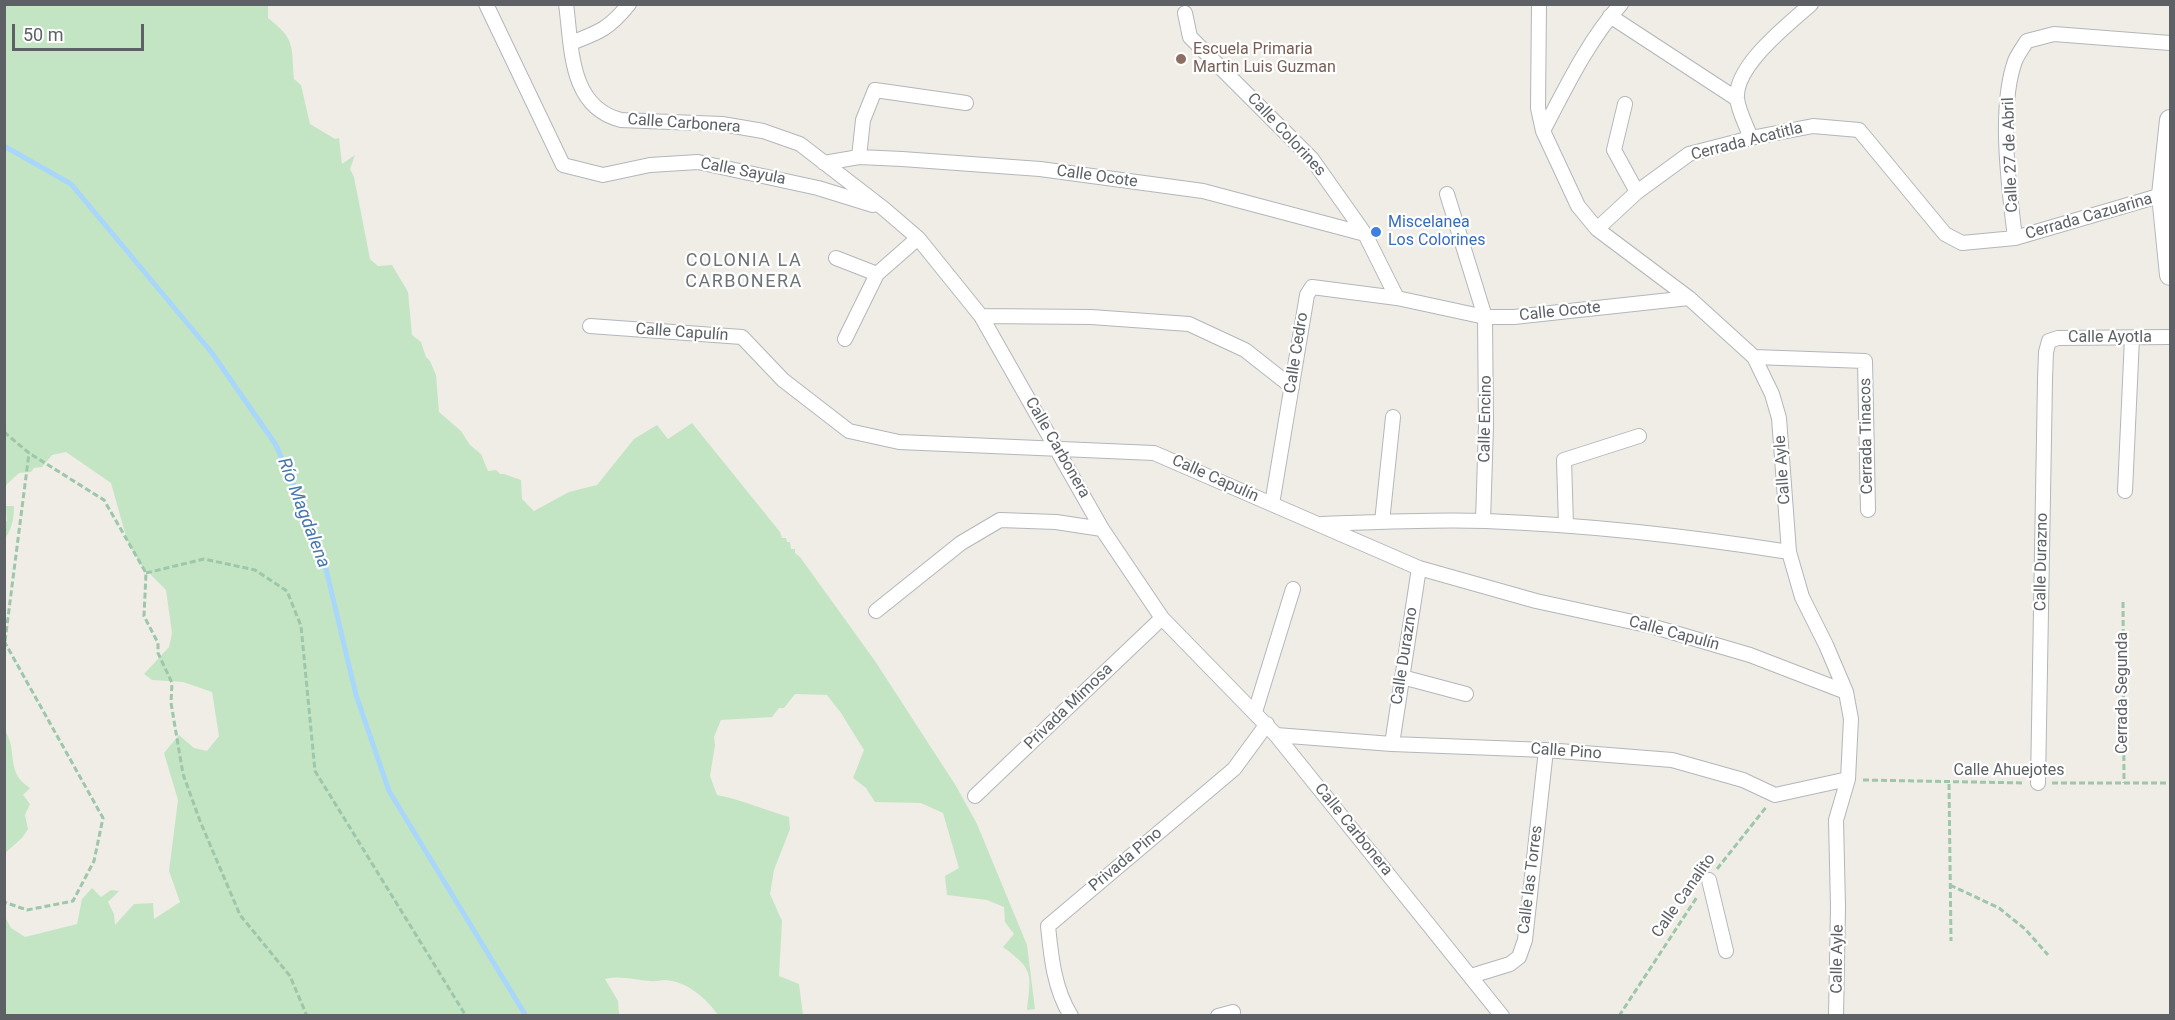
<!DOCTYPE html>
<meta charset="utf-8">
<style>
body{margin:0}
#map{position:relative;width:2175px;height:1020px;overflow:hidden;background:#efede6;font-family:Roboto,sans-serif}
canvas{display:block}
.frame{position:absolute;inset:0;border:6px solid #5d6166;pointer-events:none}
.scale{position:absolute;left:12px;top:24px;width:132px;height:27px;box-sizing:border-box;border:3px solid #5d6166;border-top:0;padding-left:8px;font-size:18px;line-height:21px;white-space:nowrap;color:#5d6166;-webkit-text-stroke:4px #fff;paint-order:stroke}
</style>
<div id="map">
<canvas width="2175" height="1020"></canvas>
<div class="frame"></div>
<div class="scale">50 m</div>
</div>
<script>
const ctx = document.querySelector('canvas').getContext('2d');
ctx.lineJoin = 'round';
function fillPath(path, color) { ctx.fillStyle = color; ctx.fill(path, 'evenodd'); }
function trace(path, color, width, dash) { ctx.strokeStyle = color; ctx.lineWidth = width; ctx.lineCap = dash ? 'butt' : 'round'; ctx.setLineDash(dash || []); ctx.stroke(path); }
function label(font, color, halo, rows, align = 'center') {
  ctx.font = font + ' Roboto,sans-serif'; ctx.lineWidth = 4.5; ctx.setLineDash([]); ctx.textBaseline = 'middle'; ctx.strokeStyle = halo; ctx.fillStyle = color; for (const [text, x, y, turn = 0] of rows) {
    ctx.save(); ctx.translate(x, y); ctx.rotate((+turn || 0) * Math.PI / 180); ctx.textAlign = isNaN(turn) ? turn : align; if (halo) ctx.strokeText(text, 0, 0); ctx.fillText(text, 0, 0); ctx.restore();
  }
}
fillPath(new Path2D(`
 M5,4l263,1v13c28,22 23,27 26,61l7,6 9,39 25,15 4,-1 3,26 13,-9 -5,14 4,8 16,82 8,7 14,-1 16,27 4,43 9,7 5,15 4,4 6,14 3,37 22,19 9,14 11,9 7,17 8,-1 4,4h4l17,6 1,19 12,12 35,-19 28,-7 37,-46 23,-14 11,14 24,-16 88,109 2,6h4l1,4h3l1,7h4v4l5,4 75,104 81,125 21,38 50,121 8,64 -8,1c4,-37 7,-40 -24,-63l11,-13 -9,-12 -1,-15 -17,-7 -40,-5 -2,-19 14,-8 -16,-55 -22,-10 -46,-1 -9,-14 -13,-10 11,-28 -23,-37 -14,-18 -32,-1 -11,14h-5l-7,9 -51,3 -7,17 1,8 -5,31 7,19c25,5 48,15 72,22l1,12 -16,41 -4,24 12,27 -3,55 20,8 4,31h-85c-11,-16 -31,-34 -53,-35 -5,0 -9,2 -14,1 -16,-1 -30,-6 -46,-2l13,22 1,14h-614v-98l6,11 14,9 52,-13 5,-25 10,-11 9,9 10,-7 8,1 -11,11 6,12 1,11 19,-21 19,-1 1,16 26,-17 -11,-31 9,-71 -14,-47 15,-18 15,13 13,3 12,-15 -7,-44 -29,-10 -31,-2 -8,-6 25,-27 3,-14 -6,-43 -25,-25 -14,-25 -16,-57 -45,-31 -14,3 -10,12 -8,1 -3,4 -12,1 -14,13z
 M6,506h8c0,13 -2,22 -9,33v-18h2z
 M4,728c3,6 6,12 7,18 3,19 1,30 19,42l-7,7 7,9 -5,11 3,14 -6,9 -17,15z`), '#c4e5c4');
trace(new Path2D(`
 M4,146l67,38 141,169 64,92 46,107 34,143 33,96 137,225`), '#a9d6fb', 5);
const minor = new Path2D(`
 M486,4l77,161 40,10 47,-10 48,-3 120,26 55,17
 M566,4c6,44 3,103 55,116l101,4 41,7 37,13 83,64 35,30 63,78 121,213 60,89 114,117 226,281
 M1539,4l-1,104 5,23 35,75 19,23 92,69 65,59 18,37 7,24 10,134 13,45 24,48 20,47 5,27 -3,60 -12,41 2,87 -2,109
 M1185,13l5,24 122,122 53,75 32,64
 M1610,16l127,83
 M571,43c29,-11 39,-15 58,-39
 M1625,104l-11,46 23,42
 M1543,131c22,-42 46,-92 78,-127
 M1751,138c-5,-13 -13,-28 -14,-40 -2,-33 52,-74 74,-94
 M859,157l4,-37 12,-30 91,13
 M824,163l35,-6 43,2 138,10 163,22 162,43
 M1447,194l38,123 1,109 -3,95
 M1597,229l40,-37 52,-38 62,-16 62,-12 46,4 86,104 17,9 53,-5 147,-43
 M2015,238c-6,-51 -17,-129 0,-177 3,-7 8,-14 12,-20l27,-7 116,9
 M836,258l41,16
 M981,316l110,1 98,7 56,26 47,37
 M590,326l152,11 41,43 66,51 50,11 255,11 265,115 117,33 115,25 99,29 96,37
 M845,339l32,-65 41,-36
 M1754,357l111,4 3,149
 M2125,491l7,-153
 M1272,504l35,-209 5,-8 85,11 88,19h29l175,-19
 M1382,522l11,-105
 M1322,524c54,-2 109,-5 164,-3 102,4 202,15 303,31
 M1566,525l-2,-65 75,-24
 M876,611l85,-68 39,-23 56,2 46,7
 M1402,677l64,17
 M1255,712l38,-123
 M1276,735l116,9 154,6 126,10 71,20 32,15 73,-16
 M1392,744l27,-176
 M2038,783l7,-403 1,-28 3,-11 9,-3 112,-1
 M975,796l187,-178
 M1709,880l17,71
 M1471,976l39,-12 9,-7 6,-17 21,-190
 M1071,1016c-17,-27 -20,-60 -23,-90l186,-157 33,-45
 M1218,1016l15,-4`);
const secondary = new Path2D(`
 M2170,120l-8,75 8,80`);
trace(minor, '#b3b6ba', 16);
trace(secondary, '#b4b8bd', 22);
trace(new Path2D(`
 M4,432l25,21 75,47 42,73 -2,43 14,27v10l14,30 -1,20 12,71 17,47 40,94 50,61 17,40
 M146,573l58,-14 51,11 32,21 14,35 14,145 151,245
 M2123,602l1,181
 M4,641l99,177 -9,43 -21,40 -46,9 -23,-8
 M5,641l24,-188
 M1863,780l162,3
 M2052,783h118
 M1949,784l2,157
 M1717,869l50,-63
 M1950,885l49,23 26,21 23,26
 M1619,1016l78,-119`), '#9dc6aa', 3, [6, 3]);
trace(minor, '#fff', 14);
trace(secondary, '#fff', 20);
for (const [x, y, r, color] of [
 [1181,59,6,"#8d6e63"],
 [1376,232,6,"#3f7fe0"]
]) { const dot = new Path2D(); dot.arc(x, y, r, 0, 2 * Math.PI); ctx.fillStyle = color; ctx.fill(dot); trace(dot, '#fff', 2); }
label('16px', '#785e54', '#fff', [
 ["Escuela Primaria",1193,50],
 ["Martin Luis Guzman",1193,68]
], 'left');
label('16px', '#5d6166', '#fff', [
 ["Calle Carbonera",684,124,4],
 ["Calle Colorines",1286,135,47],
 ["Cerrada Acatitla",1747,142,-14],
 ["Calle 27 de Abril",2011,155,-92],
 ["Calle Sayula",743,172,11],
 ["Calle Ocote",1097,177,8],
 ["Cerrada Cazuarina",2089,217,-16],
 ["Calle Ocote",1560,312,-6],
 ["Calle Capulín",682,333,4],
 ["Calle Ayotla",2110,338],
 ["Calle Cedro",1297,353,-81],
 ["Calle Encino",1486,419,-89],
 ["Cerrada Tinacos",1867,436,-91],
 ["Calle Carbonera",1057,448,60],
 ["Calle Ayle",1783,470,-94],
 ["Calle Capulín",1215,479,24],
 ["Calle Durazno",2042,562,-89],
 ["Calle Capulín",1674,634,15],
 ["Calle Durazno",1405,656,-81],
 ["Cerrada Segunda",2123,693,-90],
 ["Privada Mimosa",1069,707,-44],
 ["Calle Pino",1566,752,4],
 ["Calle Ahuejotes",2009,771],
 ["Calle Carbonera",1353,830,51],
 ["Privada Pino",1126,860,-40],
 ["Calle las Torres",1531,880,-83],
 ["Calle Canalito",1684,896,-55],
 ["Calle Ayle",1838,959,-89]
]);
label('16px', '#366cbe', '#fff', [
 ["Miscelanea",1388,223],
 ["Los Colorines",1388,241]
], 'left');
ctx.letterSpacing = '1.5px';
label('18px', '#6e7378', '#fff', [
 ["COLONIA LA",744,261],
 ["CARBONERA",744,282]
]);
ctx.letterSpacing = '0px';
label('italic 18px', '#4677ae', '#fff', [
 ["Río Magdalena",303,513,69]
]);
</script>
